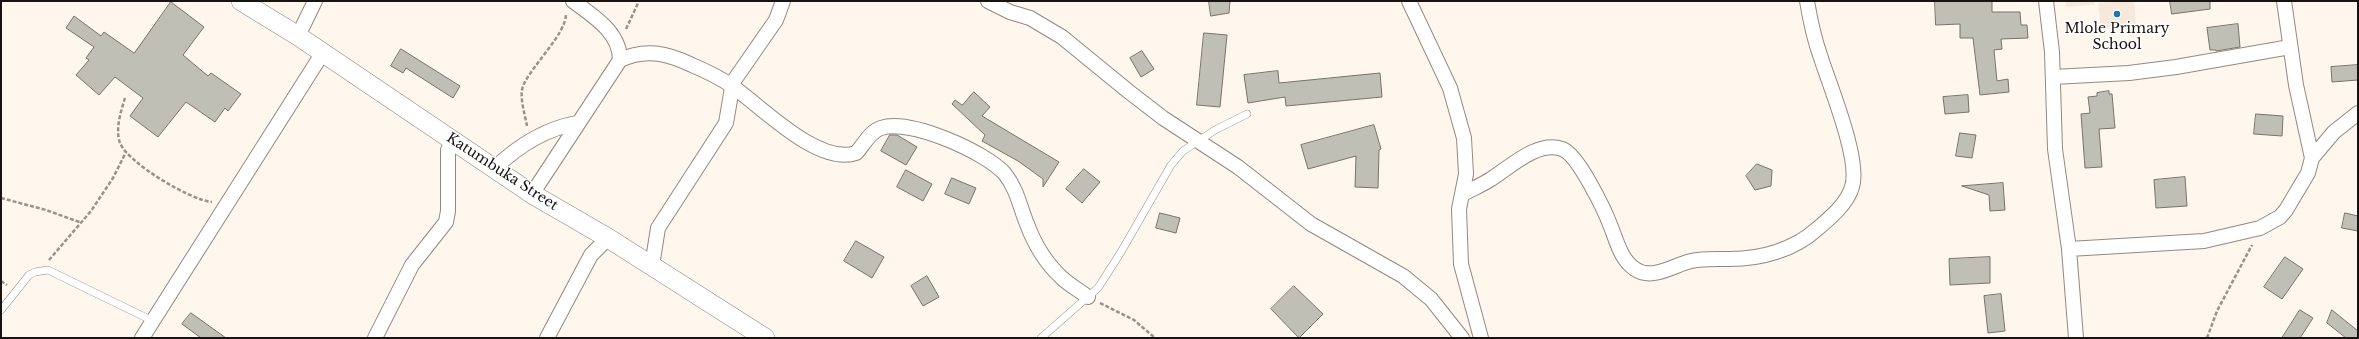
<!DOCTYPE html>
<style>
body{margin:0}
#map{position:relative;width:2359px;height:339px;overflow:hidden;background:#fff6ee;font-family:"Libre Baskerville",serif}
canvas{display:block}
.frame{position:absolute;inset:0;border:2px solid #161310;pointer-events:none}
</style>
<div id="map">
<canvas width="2359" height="339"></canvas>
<div class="frame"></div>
</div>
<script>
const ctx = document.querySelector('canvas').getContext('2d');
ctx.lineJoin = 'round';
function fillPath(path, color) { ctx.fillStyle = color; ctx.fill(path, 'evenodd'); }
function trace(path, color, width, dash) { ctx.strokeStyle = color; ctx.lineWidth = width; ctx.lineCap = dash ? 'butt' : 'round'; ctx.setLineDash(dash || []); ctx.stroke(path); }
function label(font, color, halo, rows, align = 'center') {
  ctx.font = font + ' "Libre Baskerville",serif'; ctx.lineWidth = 3; ctx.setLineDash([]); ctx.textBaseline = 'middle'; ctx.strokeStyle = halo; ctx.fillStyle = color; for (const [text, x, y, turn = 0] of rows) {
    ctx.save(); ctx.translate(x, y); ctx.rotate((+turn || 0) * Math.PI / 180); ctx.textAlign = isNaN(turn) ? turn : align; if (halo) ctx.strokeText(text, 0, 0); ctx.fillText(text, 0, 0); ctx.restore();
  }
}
fillPath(new Path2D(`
 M2066,1h28v4l-28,2z
 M2119,1h15l2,23 -35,4 -3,-25z`), '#f6e9db');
const building = new Path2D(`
 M1209,1h21l-1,12 -18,3z
 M1935,1h57v11h28l1,13h6l1,13 -27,1 1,10 -8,1 3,31 11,-2 1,13 -29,3 -7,-57h-13v-14l-24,1z
 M2170,1h40v8l-38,5z
 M171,2l33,25 -21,28 25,21 3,-3 30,21 -13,17 -3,-3 -10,14 -29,-20 -28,35 -28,-21 13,-18 -28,-21 -16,18 -23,-20 13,-15 -3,-2 8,-11 -28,-19 8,-12 27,20 3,-4 30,21z
 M2238,24l2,23 -24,4v-1h-6l-3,-22z
 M1204,33l23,2 -7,72 -23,-2z
 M401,49l59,37 -7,12 -47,-30 -3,5 -12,-7z
 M1142,51l12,18 -13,8 -11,-19z
 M2358,65v15l-26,2 -1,-15z
 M1278,71l1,12 101,-10 2,24 -96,9 -1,-9 -37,6 -4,-28z
 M2109,91v3h3l3,34 -16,1 3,38 -17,1 -4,-54 9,-1 -2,-16 9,-1v-3z
 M974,92l16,15 -8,9 77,46 -16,25v-8l-25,-18 -36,-20 3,-6 -33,-31 3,-4 7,5z
 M1968,95l1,17 -24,2 -2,-17z
 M2256,114l27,2 -1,20 -28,-2z
 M1374,125l7,24 -2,1 -1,38 -23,-1 1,-31 -48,13 -7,-24z
 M1960,133l16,2 -4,23 -16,-2z
 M890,135h7l20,12 -11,18 -25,-14z
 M1757,164l15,6 -1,16 -16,4 -9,-14z
 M1084,169l16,13 -18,21 -16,-14z
 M906,170l26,14 -9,17 -26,-14z
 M2185,177l2,29 -31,2 -2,-28z
 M952,178l24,10 -7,16 -24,-10z
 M2003,183l2,27 -15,1 -1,-16 -27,-9z
 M1160,213l20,5 -4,15 -20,-5z
 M2345,213l13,3v15l-16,-3z
 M856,241l28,16 -12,21 -28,-17z
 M1990,257v26l-40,2 -1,-26z
 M2285,257l18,12 -21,30 -18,-12z
 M927,276l12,21 -16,9 -12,-20z
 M1294,286l29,28 -24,24 -28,-29z
 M2001,294l4,37 -17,2 -4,-37z
 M2300,310l13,8 -13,20h-18z
 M2332,310l26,21v7h-12l-19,-15z
 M191,313l35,25h-25l-19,-14z`);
fillPath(building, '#c0bfb5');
trace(building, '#74746a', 1);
const lane = new Path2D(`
 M1,310l28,-35 6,-3 13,-2 105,51
 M1041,338l57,-50 23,-36 50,-87 12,-14 32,-21 32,-16`);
const street = new Path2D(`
 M988,1l22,11 20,6 32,19 66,54 35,27 75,49 73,57 92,52 28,23 31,39
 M1409,1l41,87 14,50 2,36 -7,35 2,55 20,74
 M2046,1l6,51 3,97 14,100 7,89
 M298,36l17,-35
 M620,60c25,-12 47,-7 72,5 14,6 27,12 40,21 29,20 86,80 124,67 8,-8 13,-21 25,-25 28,-10 105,24 124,46 12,15 15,33 22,50 7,19 19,39 34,53 8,8 18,13 27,20
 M2053,77l76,-4 47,-6 114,-20
 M2312,158l22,-26 24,-19
 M495,168c23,-22 49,-39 82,-45
 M532,194l88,-134c0,-28 -27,-44 -47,-59
 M1463,194c9,-5 19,-9 28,-15 19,-12 47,-39 71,-30 16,5 43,62 49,78 6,15 10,33 24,42 17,12 39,-4 56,-8 13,-3 26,-2 39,-2 31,0 64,-9 87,-30 13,-11 30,-25 35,-42 9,-27 -23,-103 -32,-132 -6,-17 -10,-36 -13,-54
 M2069,249l135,-8 56,-13 20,-11 6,-7 22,-37 4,-15 -16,-73 -12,-84
 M652,266l6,-38 68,-105 7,-41 43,-62 7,-19
 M142,338l180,-284
 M375,338l37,-73 34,-43 2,-11v-61l5,-10
 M547,338l44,-83 17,-17`);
const secondary = new Path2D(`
 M241,1l57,35 234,158 76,44 157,100`);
trace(lane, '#918a82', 8);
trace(street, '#918a82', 16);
trace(secondary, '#918a82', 20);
trace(new Path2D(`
 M626,29l13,-28
 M125,98c-4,13 -10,31 -5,45 8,20 70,57 92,59
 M527,126c-2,-11 -8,-30 -4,-40 9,-21 43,-52 43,-72
 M1,198l45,12 36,13
 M49,260l42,-49 22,-33 13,-26
 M1,281l6,4
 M1100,303l34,17 21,18
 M2207,338l10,-27 35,-66`), '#98928c', 2.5, [4, 2]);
trace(lane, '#fff', 7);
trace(street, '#fff', 14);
trace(secondary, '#fff', 19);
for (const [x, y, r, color] of [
 [2117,14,4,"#2373a5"]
]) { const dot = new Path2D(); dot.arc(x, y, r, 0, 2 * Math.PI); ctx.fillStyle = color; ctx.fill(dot); trace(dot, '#fff', 1.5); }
label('14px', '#161310', '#fff', [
 ["Mlole Primary",2117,29],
 ["School",2117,45]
]);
label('14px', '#161310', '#fff', [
 ["Katumbuka Street",502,172,33]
]);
</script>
